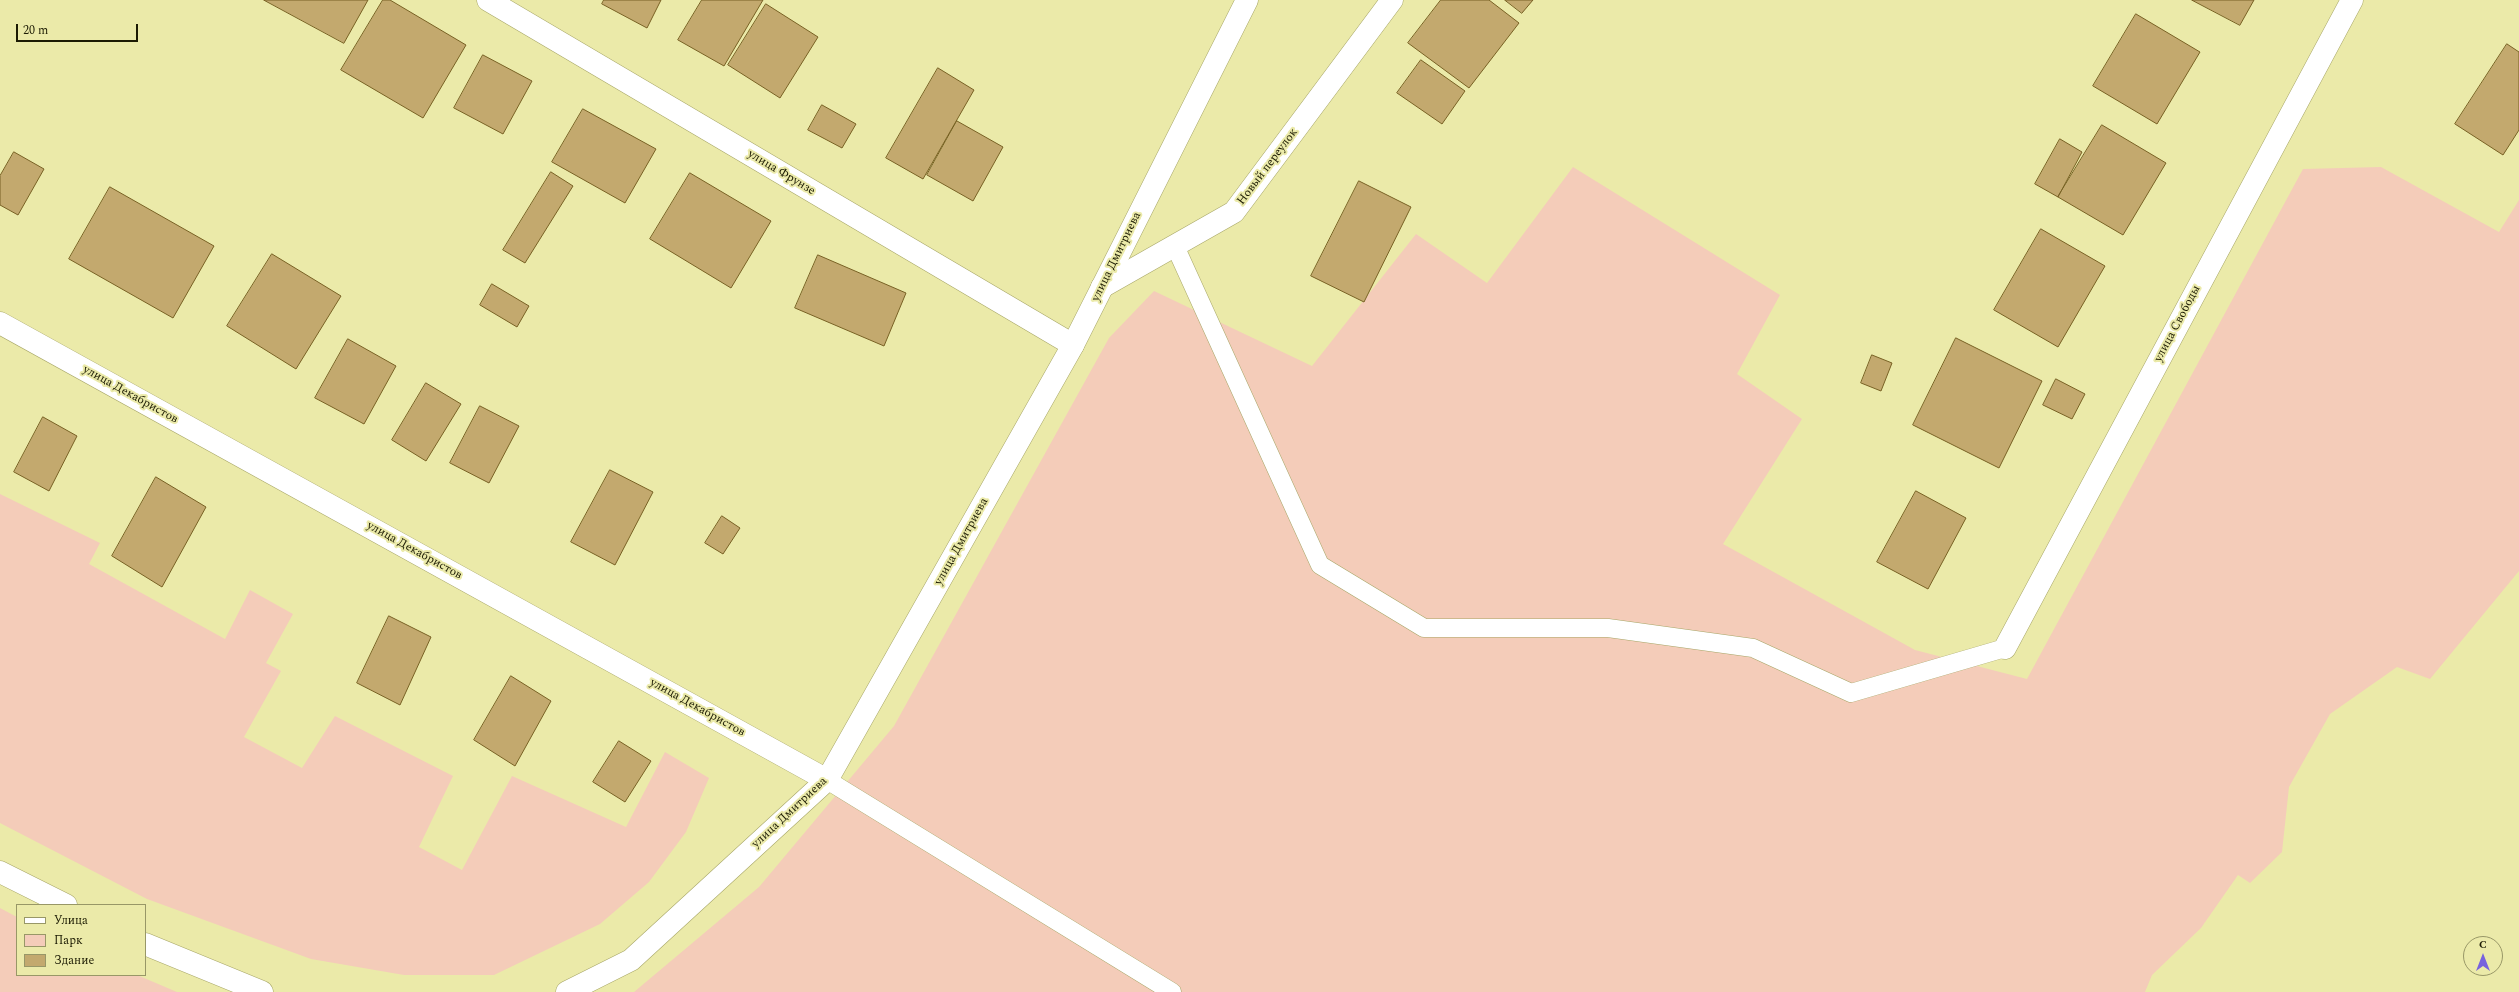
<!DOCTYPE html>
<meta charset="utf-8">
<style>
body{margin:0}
#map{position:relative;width:2519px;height:992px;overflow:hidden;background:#ebeaa9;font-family:Spectral,serif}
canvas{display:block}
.legend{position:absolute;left:16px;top:904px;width:130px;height:72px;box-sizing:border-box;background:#ebeaa9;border:1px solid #989767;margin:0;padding:5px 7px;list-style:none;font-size:12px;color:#1c1b03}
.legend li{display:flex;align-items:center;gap:8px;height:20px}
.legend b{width:20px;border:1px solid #989767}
.north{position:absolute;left:2463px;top:936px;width:40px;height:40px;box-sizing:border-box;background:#ebeaa9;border:1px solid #989767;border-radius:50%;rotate:0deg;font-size:11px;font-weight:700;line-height:16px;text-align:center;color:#1c1b03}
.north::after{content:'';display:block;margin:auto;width:14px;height:18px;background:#7762dd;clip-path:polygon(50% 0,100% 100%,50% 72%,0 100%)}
.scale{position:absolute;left:16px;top:24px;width:122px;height:18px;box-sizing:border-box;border:2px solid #1c1b03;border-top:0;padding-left:5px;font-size:12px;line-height:14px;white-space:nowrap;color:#1c1b03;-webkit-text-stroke:3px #ebeaa9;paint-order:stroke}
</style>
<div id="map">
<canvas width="2519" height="992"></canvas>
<ul class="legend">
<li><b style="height:5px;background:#fff"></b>Улица</li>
<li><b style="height:11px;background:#f4ccb9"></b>Парк</li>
<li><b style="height:11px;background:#c3a96e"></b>Здание</li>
</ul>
<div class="north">С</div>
<div class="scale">20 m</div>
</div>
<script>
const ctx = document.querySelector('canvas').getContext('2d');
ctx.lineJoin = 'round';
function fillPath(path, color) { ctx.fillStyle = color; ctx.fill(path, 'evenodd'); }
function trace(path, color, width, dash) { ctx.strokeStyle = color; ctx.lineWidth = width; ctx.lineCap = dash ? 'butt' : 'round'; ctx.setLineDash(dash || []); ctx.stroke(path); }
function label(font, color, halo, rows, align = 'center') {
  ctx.font = font + ' Spectral,serif'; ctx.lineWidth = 4; ctx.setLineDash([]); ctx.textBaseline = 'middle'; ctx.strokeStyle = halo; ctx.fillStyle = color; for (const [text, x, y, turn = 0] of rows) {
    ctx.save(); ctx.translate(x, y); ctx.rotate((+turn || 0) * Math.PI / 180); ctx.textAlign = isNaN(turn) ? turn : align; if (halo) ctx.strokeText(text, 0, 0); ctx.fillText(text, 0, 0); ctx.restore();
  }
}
fillPath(new Path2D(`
 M1573,167l207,128 -43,79 65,45 -79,125 192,106 112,29 276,-510 78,-2 118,65 20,-32v371l-89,108 -33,-12 -67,47 -41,73 -7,65 -32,31 -12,-8 -37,53 -49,47 -7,17h-1511l125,-105 135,-161 215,-388 45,-47 158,75 104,-132 71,49z
 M0,494l100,49 -11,21 136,75 25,-49 43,24 -27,49 15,8 -37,66 58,31 33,-52 118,60 -34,71 43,23 50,-94 114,51 39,-75 44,26 -23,54 -37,50 -49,42 -106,51h-90l-93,-16 -164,-60 -147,-76z
 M0,908l17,9v58h120l40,17h-177z`), '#f4ccb9');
const building = new Path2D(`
 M264,0h104l-24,43z
 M383,0h7l76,45 -43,73 -82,-48z
 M604,0h57l-14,28 -45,-24z
 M702,0h61l-39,66 -46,-26z
 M1441,0h48l30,23 -50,65 -61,-45z
 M1505,0h28l-11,13z
 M2192,0h62l-14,25z
 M766,4l52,33 -38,61 -52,-33z
 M2136,14l64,38 -43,72 -64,-38z
 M2507,44l12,8v78l-16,25 -48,-31z
 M483,55l49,26 -29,53 -49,-26z
 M1421,60l44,31 -23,33 -45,-31z
 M938,68l36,22 -51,89 -37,-21z
 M822,105l34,19 -14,24 -34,-18z
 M583,109l73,40 -31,54 -73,-41z
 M957,121l46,26 -30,54 -46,-26z
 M2102,125l64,38 -43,72 -65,-38z
 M2060,139l22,13 -24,45 -23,-13z
 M14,152l30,17 -26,46 -18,-10v-29z
 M551,172l22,14 -48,77 -22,-13z
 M690,173l81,48 -40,67 -81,-49z
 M1359,181l52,26 -47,95 -53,-26z
 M110,187l104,59 -41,72 -104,-59z
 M2041,229l64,37 -47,81 -64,-37z
 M272,254l69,42 -45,73 -69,-43z
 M818,255l88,38 -22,53 -89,-38z
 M492,284l37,22 -12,21 -37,-22z
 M1956,338l86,43 -43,87 -86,-43z
 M348,339l48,27 -32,58 -49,-26z
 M1872,355l20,8 -11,28 -20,-8z
 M2056,379l29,15 -13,25 -29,-14z
 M426,383l35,21 -35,57 -34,-21z
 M480,406l39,20 -30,57 -39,-20z
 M43,417l34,19 -28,55 -35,-19z
 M610,470l43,22 -38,73 -44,-23z
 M156,477l50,30 -44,80 -50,-31z
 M1916,491l50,27 -38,71 -51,-27z
 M722,516l18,12 -17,26 -18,-11z
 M389,616l42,21 -31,68 -43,-22z
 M511,676l40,25 -36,65 -41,-26z
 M619,741l32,20 -26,41 -32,-20z`);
fillPath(building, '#c3a96e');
trace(building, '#786124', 1);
const service = new Path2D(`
 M1175,246l145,319 104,63h184l145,20 98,45 154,-45
 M827,780l345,212`);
const minor = new Path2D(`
 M488,0l585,345
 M1102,287l132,-75 158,-212
 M0,323l827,457
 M2005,648l347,-648`);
const tertiary = new Path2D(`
 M0,872l66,33
 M145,944l117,48
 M567,992l64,-32 196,-180 246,-435 174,-345`);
trace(service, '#a7a667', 19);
trace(minor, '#a7a667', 23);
trace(tertiary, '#a7a667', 23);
trace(service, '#fff', 18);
trace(minor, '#fff', 22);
trace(tertiary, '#fff', 22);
label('12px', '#1c1b03', '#ebeaa9', [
 ["Новый переулок",1268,167,-53],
 ["улица Фрунзе",781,173,31],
 ["улица Дмитриева",1117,257,-64],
 ["улица Свободы",2178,324,-62],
 ["улица Декабристов",130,395,29],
 ["улица Дмитриева",962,542,-61],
 ["улица Декабристов",414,551,29],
 ["улица Декабристов",697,708,29],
 ["улица Дмитриева",790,813,-43]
]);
</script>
